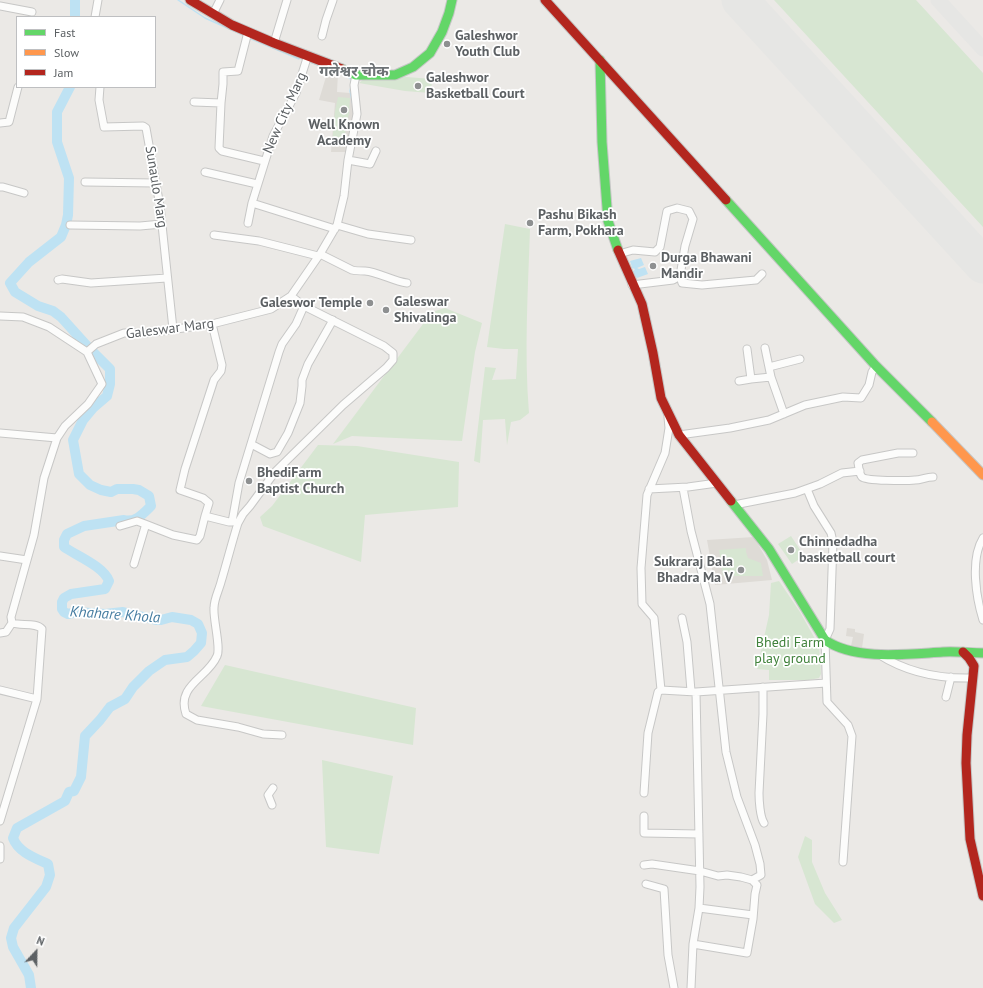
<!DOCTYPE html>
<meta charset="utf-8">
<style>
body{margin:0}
#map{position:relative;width:983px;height:988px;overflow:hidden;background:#ebe9e6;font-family:"PT Sans",sans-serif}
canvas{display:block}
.legend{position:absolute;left:16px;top:16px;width:140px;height:72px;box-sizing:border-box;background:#fff;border:1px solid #bebfc1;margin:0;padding:5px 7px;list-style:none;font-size:12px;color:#5c6063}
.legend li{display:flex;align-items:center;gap:8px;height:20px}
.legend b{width:20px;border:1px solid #bebfc1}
.north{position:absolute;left:16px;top:932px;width:40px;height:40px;-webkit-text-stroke:3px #fff;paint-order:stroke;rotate:22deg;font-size:11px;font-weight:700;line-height:16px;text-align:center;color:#5c6063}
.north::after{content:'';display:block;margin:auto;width:14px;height:18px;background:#5c6063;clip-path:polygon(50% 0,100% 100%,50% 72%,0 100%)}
</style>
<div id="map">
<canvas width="983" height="988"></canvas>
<ul class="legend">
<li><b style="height:5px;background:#63d668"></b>Fast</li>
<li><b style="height:5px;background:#ff974d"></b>Slow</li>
<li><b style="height:5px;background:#b3261e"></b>Jam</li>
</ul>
<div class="north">N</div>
</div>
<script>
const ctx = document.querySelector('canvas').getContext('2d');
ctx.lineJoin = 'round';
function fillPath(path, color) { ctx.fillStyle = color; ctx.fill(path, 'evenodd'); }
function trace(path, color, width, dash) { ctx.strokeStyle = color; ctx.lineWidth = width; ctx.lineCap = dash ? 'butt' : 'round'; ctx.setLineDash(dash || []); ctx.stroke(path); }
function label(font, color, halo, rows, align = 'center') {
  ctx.font = font + ' "PT Sans","Noto Sans Devanagari",sans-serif'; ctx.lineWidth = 3.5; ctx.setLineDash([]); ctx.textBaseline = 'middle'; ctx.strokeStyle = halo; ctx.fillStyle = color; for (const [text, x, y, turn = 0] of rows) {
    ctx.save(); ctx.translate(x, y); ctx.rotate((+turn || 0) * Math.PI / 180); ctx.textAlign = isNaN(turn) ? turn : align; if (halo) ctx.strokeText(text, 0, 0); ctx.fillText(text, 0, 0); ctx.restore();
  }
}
fillPath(new Path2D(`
 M328,70l10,3 -1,19 13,1 4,25 -7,34h-16l4,-49 -16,-3z
 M754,537l13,23 5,20 -57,5 -8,-45z
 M847,628l8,1v3l9,2 -2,14 -11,-2 2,-9 -7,-1z`), '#dedbd6');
fillPath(new Path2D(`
 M774,0h142l67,73v154z
 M406,77l26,2 -1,14 -26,-2 -46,-8 5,-4h26z
 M338,97l12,1 -1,15 -6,31 -3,2 -8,-1 3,-34z
 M505,224l25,5c-2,61 -6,123 -1,184l-9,7 -9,2 -4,23 -2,-26 -22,1 -3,43 -6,-2 11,-94 11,1 -4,12 24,-1 2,-30h-14l-17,-2z
 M445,308l37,15 -7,29 -13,89 -110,-5 -19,8 99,-132z
 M318,445l39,1 102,16 -1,45 -93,8 -4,47 -98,-36 -3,-9 12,-11z
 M791,536l13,20 -12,8 -14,-20z
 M746,548v4l2,6 13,5 2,13h-40l-4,-26z
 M779,581l21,31 19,34 2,28 -2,4 -10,2h-40v-10l-12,-1 12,-54 2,-32z
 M225,665l191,43 -3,37 -212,-39z
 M322,760l71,16 -14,78 -53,-7z
 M805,836l7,4v22l13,31 17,27 -8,3 -19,-19 -17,-47z`), '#d7e6d2');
fillPath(new Path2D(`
 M641,258l3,7 -7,3 2,1 6,-2 3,7 -11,4 -4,-6 2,-3 -3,-1v-1l-2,-6z`), '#bee2f3');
trace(new Path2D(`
 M178,0l27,18 38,17
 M249,38l50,21
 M310,62l24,9
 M343,74l8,5 1,3
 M351,87l-1,4 3,14`), '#bee2f3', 1.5);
trace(new Path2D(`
 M75,17v-17
 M70,87l-13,25v30l12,36 -1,37 -2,10 -5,12 -32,25 -19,21 5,9 23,14 15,5 8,6 28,31
 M31,988l-2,-13 -16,-28 -2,-9 3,-10 32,-41 4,-12 -2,-11c-13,-6 -30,-12 -35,-26l4,-10 48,-27 4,-9 5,-1 7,-14 4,-41 15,-16 10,-13 15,-8 8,-12 16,-16 16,-11 22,-3 7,-6 7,-8 1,-10 -4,-9 -7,-4 -19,-3 -11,3h-5l-33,-8 -18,2 -28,-2 -9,2 -4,-2 -2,-3v-7l2,-4 7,-4 34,-5 4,-8c-6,-15 -32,-25 -45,-34v-7l3,-6 17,-8 40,-6c11,3 19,-6 27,-14l-2,-10 -10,-6 -6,-1h-16l-6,3 -10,-2 -11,-5 -11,-11 -6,-34 10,-20 10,-12 14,-12 3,-12v-15l-16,-16`), '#bee2f3', 10);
trace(new Path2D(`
 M938,0l45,49
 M976,257l7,5`), '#e6e6e4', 15);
trace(new Path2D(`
 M740,0l243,265`), '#e6e6e4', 37);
const street = new Path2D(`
 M0,6l32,6
 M213,14l7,-14
 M95,17l3,-17
 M248,32l-10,39 -15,1v12l-2,19 -2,45 3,3 42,10
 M322,36l4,-16 7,-20
 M274,43l13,-43
 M308,55l-12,38 -23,43 -21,67 83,26
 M100,87l-1,13 5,27 39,-1 3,2 14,78 13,123
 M194,102l27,1
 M0,123l9,-1 9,-35
 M348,160l22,4 6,-13
 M205,172l52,12
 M85,182l70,1
 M0,187h3l21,6
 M248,223l4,-20
 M70,225l70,1 22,-2
 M337,225l31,9 43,6
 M214,235l45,6 59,15
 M320,254l32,16c4,1 8,1 13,1 13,1 28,10 42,12
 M619,254l14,-4 22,2 5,-5 7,-36 10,-3 12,3 4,8 -8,27 -5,30 -7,4 -41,5
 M680,276l2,7 20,2 54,-5 6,-6
 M58,280l4,-1 29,4 76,-5
 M0,316l23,1 26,10 38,25
 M212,324l10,41 -1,6 -7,9 -29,89 -5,21 23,8 6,5 -4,13 24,6h3l7,-39 40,-131 3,-8 14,-20 8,-18
 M765,348l6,29 13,37
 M769,367l31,-8
 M751,379l20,-2
 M739,381l12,-2 -4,-30
 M668,417l1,11 -4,25 -18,42 -6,73 1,36 12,14 7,72 35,2 130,-9
 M0,433l57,5
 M679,435l51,-7 39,-8 36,-15 38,-8 18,1 8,-13 3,-13 4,-6
 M251,444l19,10 7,-2 11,-19 12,-30 2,-17v-6l6,-16 25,-44
 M913,453h-15l-36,7 -4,3c1,4 1,11 4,14 4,4 45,4 53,3 6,0 11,-3 18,-3
 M683,488l8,43 19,73 16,148 11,45 18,48 5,19 1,11 -9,5
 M649,489l39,-2 29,-4
 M807,489l7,17 17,27 2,9 -3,87 -5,11 2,62 21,23 4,11 -9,126
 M734,505l61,-12 25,-9 22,-11 18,-2
 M120,526l17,-5 8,3
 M983,538c-13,21 -7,59 0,82
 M0,556l27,4
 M134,564l11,-37v-3l28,11 24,5 3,-4 5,-20
 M682,618l5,24 4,49
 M0,633l6,-1 6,-9
 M878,654c28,18 62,25 95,24
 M763,687v27l-4,79c0,7 1,24 5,30
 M0,690l37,9
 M946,697l5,-20
 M282,735l-19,-1 -25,-7 -41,-7 -11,-6c-10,-29 22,-36 31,-58 4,-8 -4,-37 -3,-48 0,-9 5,-18 7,-26 6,-20 11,-40 17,-59l5,-9 7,-8 25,-34 68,-67 43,-37 7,-8v-7l-9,-7 -80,-40 -13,-10
 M644,793l4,-60 10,-41 3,-2
 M272,805l-4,-10 5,-7
 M644,816v17l55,1
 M0,821l37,-122 5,-70c-6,-7 -21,-3 -30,-6l-1,-6 23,-82 10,-57 13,-40 8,-12 23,-22 14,-20 -15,-32 9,-8 28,-11h24l64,-9 59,-15 20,-13 29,-42 17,-29 7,-29 4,-36 9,-46 -3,-29 2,-10
 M0,846v13
 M644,865l8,-1 48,7 18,5 9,-1 14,2 11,3 5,5 -2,9 -2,25 -6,34 -54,-9
 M646,884l18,5 4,66 6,33
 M699,908l54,7
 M691,988l2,-44 6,-36 1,-21 -4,-195`);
const fast = new Path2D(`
 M600,60l2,82 6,79 10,29
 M342,69l14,6h39l18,-8 17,-14 12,-21 7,-19 3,-13
 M726,200l150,166 56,56
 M731,501l38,48 56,91c30,21 83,14 118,12 13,-1 27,1 40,1`);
const slow = new Path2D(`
 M932,422l51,53`);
const jam = new Path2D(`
 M190,0l42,25 42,18 68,26
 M545,0l181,200
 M618,250l24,54 11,49 8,45 18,37 52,66
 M963,652l6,6 5,8 -7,69 -1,28 4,76 13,57`);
trace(street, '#c7c7c6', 9);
trace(fast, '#c5c6c5', 11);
trace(slow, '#c5c6c5', 11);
trace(jam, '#c5c6c5', 11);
trace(street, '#fcfcfb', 7);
trace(fast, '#63d668', 9);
trace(slow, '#ff974d', 9);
trace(jam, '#b3261e', 9);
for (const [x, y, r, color] of [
 [447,44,4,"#8e9091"],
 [418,86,4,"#8e9091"],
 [344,110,4,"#8e9091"],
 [530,223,4,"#8e9091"],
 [653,266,4,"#8e9091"],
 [370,303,4,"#8e9091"],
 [386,310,4,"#8e9091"],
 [249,481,4,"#8e9091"],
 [791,550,4,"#8e9091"],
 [741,570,4,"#8e9091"]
]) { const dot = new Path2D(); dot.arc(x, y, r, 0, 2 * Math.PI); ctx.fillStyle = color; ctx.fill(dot); trace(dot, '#fff', 1.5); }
label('bold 14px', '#5c6063', '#fff', [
 ["Galeshwor",455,36],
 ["Youth Club",455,52],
 ["Galeshwor",426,78],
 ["Basketball Court",426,94],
 ["Well Known",344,125,"center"],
 ["Academy",344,141,"center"],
 ["Pashu Bikash",538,215],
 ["Farm, Pokhara",538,231],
 ["Durga Bhawani",661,258],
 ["Mandir",661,274],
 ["Galeswar",394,302],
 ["Shivalinga",394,318],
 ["Galeswor Temple",362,303,"right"],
 ["BhediFarm",257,473],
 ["Baptist Church",257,489],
 ["Chinnedadha",799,542],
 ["basketball court",799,558],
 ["Sukraraj Bala",733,562,"right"],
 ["Bhadra Ma V",733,578,"right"]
], 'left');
label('14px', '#5c6063', '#fff', [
 ["New City Marg",285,113,-66],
 ["Sunaulo Marg",156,187,81],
 ["Galeswar Marg",170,329,-7]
]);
label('14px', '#41823c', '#fff', [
 ["Bhedi Farm",790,643],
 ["play ground",790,659]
]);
label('bold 15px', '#6d7275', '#fff', [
 ["गलेश्वर चोक",354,72]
]);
label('italic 15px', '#457ca0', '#fff', [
 ["Khahare Khola",115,615,4]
]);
</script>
